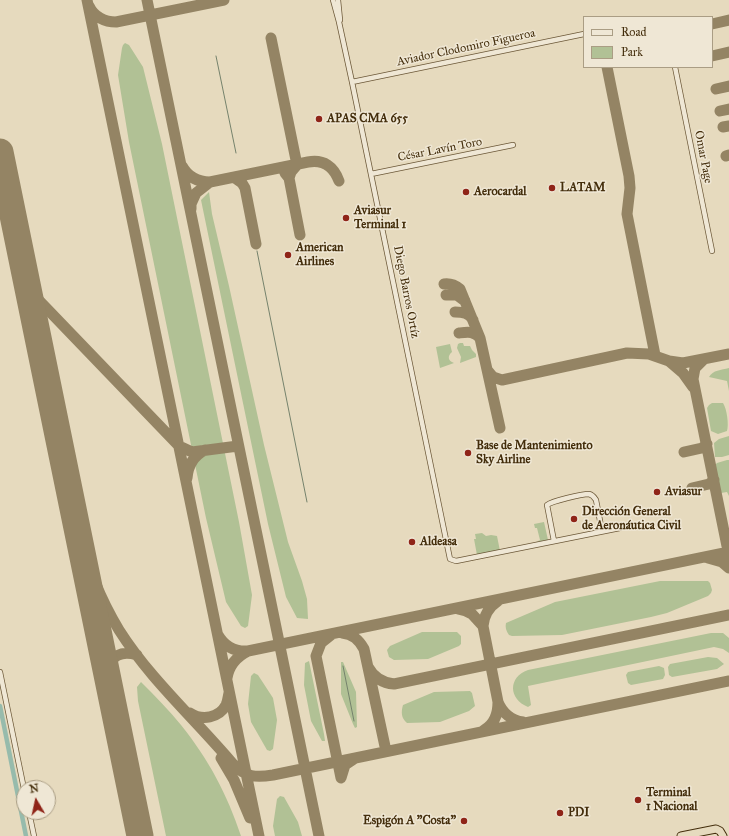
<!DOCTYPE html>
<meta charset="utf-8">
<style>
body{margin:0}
#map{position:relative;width:729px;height:836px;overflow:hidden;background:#e6dabe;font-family:"IM FELL Great Primer",serif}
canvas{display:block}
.legend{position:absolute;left:583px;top:16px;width:130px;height:52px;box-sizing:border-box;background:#efe7d5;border:1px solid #aa9d84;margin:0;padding:5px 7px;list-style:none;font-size:12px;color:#432d0b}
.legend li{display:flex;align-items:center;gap:8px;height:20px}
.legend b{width:20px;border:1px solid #aa9d84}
.north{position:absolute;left:16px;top:780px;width:40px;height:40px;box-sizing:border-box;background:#efe7d5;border:1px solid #aa9d84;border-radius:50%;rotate:351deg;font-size:11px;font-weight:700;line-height:16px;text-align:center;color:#432d0b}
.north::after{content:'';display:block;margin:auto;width:14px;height:18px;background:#8f2418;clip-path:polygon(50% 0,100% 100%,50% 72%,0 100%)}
</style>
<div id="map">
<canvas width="729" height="836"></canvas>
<ul class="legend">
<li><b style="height:5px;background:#efe7d5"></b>Road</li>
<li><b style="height:11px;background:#b1c195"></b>Park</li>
</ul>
<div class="north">N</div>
</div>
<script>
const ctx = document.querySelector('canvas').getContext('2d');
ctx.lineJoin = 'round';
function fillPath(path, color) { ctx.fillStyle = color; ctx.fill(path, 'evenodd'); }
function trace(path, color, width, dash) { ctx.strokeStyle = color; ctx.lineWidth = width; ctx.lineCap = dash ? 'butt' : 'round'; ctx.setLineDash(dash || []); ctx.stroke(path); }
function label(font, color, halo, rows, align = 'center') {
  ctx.font = font + ' "IM FELL Great Primer",serif'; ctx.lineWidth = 3; ctx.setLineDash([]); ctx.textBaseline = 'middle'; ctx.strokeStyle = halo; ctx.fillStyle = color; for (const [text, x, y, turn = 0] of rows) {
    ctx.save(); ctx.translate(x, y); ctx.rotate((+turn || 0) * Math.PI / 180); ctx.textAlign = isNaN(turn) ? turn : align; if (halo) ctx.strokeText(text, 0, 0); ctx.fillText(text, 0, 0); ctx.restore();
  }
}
fillPath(new Path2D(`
 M125,43l4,2 14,22 19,77 77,378 13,73 -4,31 -3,2 -4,-2 -15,-24 -20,-84 -77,-376 -11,-67 4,-27 1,-3z
 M209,192l3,22 17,72 35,159 24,97 14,39 5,18 1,20 -11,-1 -11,-21 -18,-73 -67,-324z
 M460,343h3l1,3h6l2,4 4,4v3l-16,6 1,-6 -4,-9 1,-4z
 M450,344l2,8c-5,4 -4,9 2,11l-14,5 -4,-21z
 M729,368v23l-2,-10 -18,-4c4,-7 12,-7 20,-9z
 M712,403h11c4,6 6,22 4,28l-9,3 -7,-3 -4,-23 2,-3z
 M729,436v19l-7,2h-7l-1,-14 5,-4z
 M727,460h2v36l-2,-4 -6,1 -6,-28 2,-2z
 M544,522l4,18 -12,2 4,-2 -3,-12h-2l-1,-4z
 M482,533l4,3 5,-1 6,1 3,15 -23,4 -3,-16h2l-1,-5z
 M660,581h48l2,2 2,7 -1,3 -3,3 -41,17 -16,4 -89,18 -50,1 -3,-1c-3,-4 -4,-8 -3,-12l49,-21z
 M422,632h35l4,4v8l-2,2 -31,13 -34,1 -5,-3 -2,-7 3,-4z
 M711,633h12l6,5v15l-6,-4 -9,-2 -186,39 3,19 -3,2c-20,-8 -20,-30 0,-37z
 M708,657l9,1 7,6 -7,5 -45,8 -3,-2 -1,-8 2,-3z
 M309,661l15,73 1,7h-3l-11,-20 -7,-36 1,-22z
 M341,662h2l13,30 1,35 -2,1 -2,-4 -12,-30z
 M659,666l5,2 1,7 -2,4 -32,6 -3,-2 -2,-8 2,-3z
 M254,673l4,2 15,23 4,22 -4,29 -3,2 -3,-1 -16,-28 -3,-18 3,-28z
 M141,682c14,14 28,28 40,43 28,35 46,69 60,111h-75l-28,-135 -1,-14z
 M470,691l2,2 3,13 -6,5 -29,11 -33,1c-6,-5 -6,-11 -4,-18l31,-13z
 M280,796l4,1 14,25 4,14h-27l-2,-10 4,-27z`), '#b1c195');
trace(new Path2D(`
 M216,56l20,97
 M257,251l50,251
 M343,666l11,55`), '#75826c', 1);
trace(new Path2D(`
 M0,706l26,130`), '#97bbac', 4.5);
trace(new Path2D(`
 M87,0l172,836
 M147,0l172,836
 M89,6c5,11 16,16 27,16l108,-22
 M712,24l17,-4
 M271,38l26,127 -6,7 -2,6
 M712,56l17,-4
 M607,67l22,109 1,12 -3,26 28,141
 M716,89l13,-3
 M720,111l9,-2
 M723,127l6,-1
 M726,156l3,-1
 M182,166c6,11 16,16 28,16
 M285,173l4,5 11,57
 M235,178l7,5 3,5 11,56
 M191,209v-5l5,-11 14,-11 98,-20c16,-3 26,5 31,19
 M444,284c7,-1 11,1 16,5l20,49 20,90
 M28,289l151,157 13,6 46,-6
 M446,295h11l8,6
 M455,312c8,0 14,1 18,8
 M459,333c9,-1 15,-2 21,5
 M704,359l-9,9 -2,11 36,177
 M669,361l14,12 10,14
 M488,371l5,6 9,3 125,-27 22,1 20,7 14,2 46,-9
 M684,452l18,-4 5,-4
 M187,478c1,-13 6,-22 18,-28
 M692,488l17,-4 5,-4
 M77,526c9,37 22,71 42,104 31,49 76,89 114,134 13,13 22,14 40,11l456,-94
 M708,558l14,4 7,6
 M458,609l8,2 6,3 11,12 15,76c0,12 -3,22 -14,28
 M483,626c1,-11 6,-19 15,-25
 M342,633c11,1 17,7 22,16l22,102
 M218,635c7,12 17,17 30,16l481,-99
 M331,635l-10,8 -5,13 25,122 4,-13 9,-6
 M368,667c6,11 15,16 26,17l335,-69
 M106,671c5,-15 15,-21 31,-16
 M227,678c2,-13 9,-21 21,-27
 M498,702c5,12 13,18 25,20
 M190,713c12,8 29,5 36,-8 2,-4 2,-8 3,-12
 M221,758l13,22 16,38`), '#948464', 11);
trace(new Path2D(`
 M0,152l140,684`), '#948464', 27);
const minor = new Path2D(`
 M333,0l6,22 13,60 98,477 6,2 164,-33
 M338,0l2,20
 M675,67l37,184
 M352,82l232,-48
 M371,174l142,-29
 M554,541l-7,-36c5,-4 35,-11 42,-11 4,1 5,3 7,6l6,31
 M0,672l24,117
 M29,812l5,24`);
const trunk = new Path2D(`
 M681,836l35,-7 4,2 3,5`);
trace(minor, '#6c5838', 6);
trace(trunk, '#432d0b', 9);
trace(minor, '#efe7d5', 4.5);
trace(trunk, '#e6dabe', 7);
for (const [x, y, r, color] of [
 [319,119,4,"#8f2418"],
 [552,188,4,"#8f2418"],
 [466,192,4,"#8f2418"],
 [346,218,4,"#8f2418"],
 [288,255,4,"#8f2418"],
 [468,453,4,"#8f2418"],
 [657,492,4,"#8f2418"],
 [574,519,4,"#8f2418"],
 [412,542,4,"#8f2418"],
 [638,800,4,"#8f2418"],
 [560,813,4,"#8f2418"],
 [464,821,4,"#8f2418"]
]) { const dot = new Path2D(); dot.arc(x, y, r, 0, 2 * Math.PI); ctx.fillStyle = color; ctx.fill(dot); trace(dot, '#efe7d5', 1.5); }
label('12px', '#432d0b', '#efe7d5', [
 ["Aviador Clodomiro Figueroa",466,48,-12],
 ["César Lavín Toro",440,150,-11],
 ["Omar Page",703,157,79],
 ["Diego Barros Ortíz",406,292,79]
]);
label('bold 12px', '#432d0b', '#efe7d5', [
 ["APAS CMA 655",327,119],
 ["LATAM",560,188],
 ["Aerocardal",474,192],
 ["Aviasur",354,211],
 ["Terminal 1",354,225],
 ["American",296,248],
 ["Airlines",296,262],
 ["Base de Mantenimiento",476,446],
 ["Sky Airline",476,460],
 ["Aviasur",665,492],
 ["Dirección General",582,512],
 ["de Aeronáutica Civil",582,526],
 ["Aldeasa",420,542],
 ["Terminal",646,793],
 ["1 Nacional",646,807],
 ["PDI",568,813],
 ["Espigón A \"Costa\"",456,821,"right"]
], 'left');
</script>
